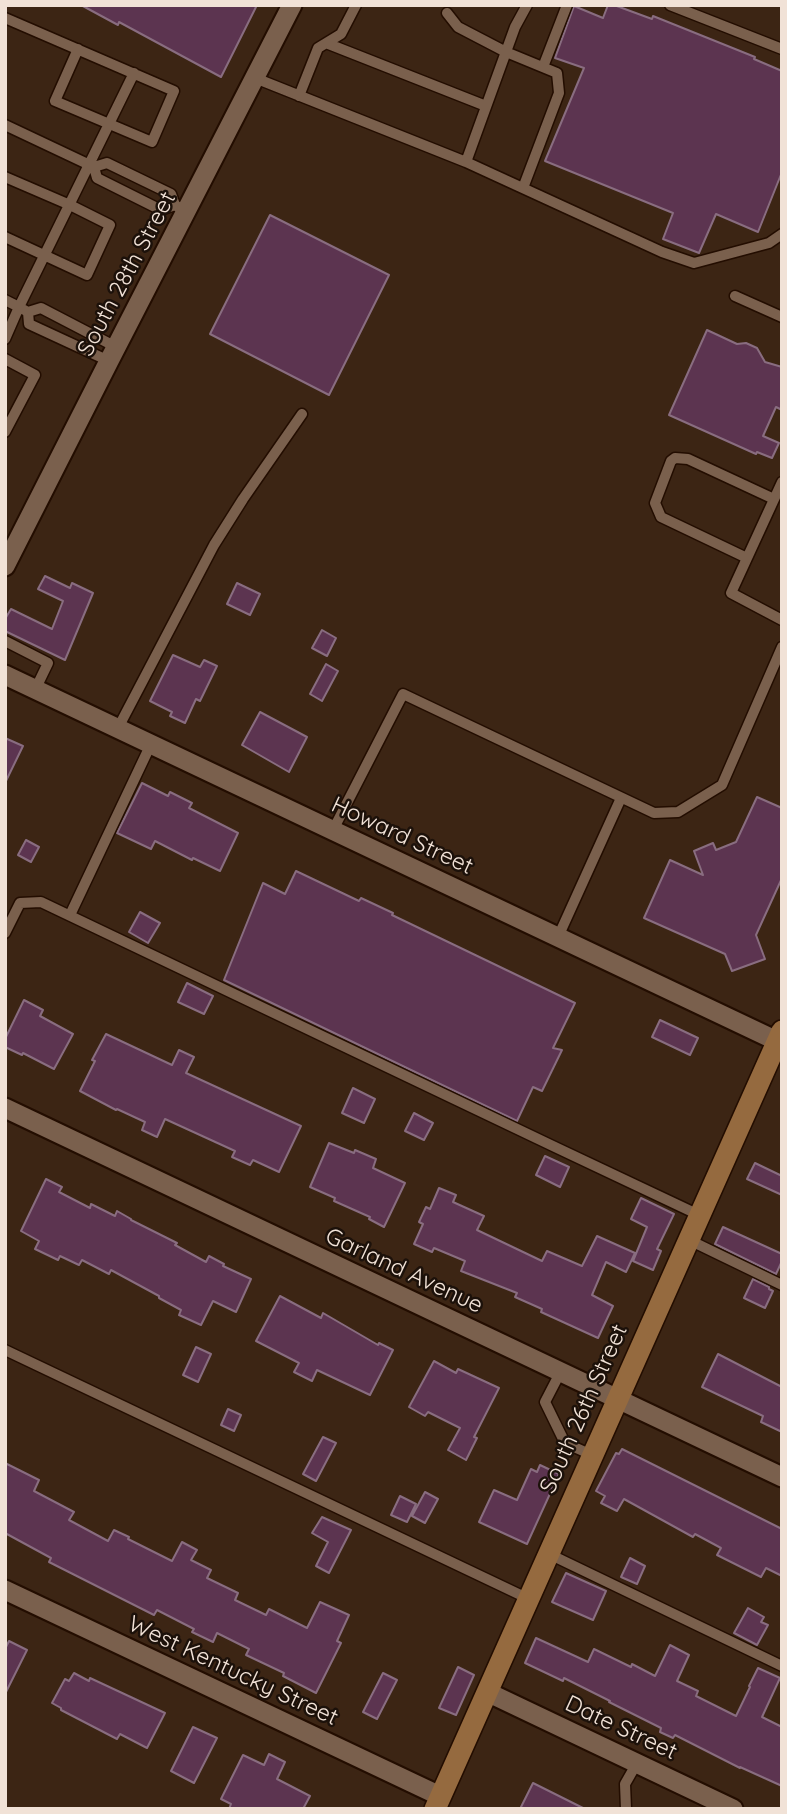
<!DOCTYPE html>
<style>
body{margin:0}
#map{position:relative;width:787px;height:1814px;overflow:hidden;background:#3c2514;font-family:Quicksand,sans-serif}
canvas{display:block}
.frame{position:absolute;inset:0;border:7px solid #f1e2d7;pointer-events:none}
</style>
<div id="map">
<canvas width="787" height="1814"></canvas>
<div class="frame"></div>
</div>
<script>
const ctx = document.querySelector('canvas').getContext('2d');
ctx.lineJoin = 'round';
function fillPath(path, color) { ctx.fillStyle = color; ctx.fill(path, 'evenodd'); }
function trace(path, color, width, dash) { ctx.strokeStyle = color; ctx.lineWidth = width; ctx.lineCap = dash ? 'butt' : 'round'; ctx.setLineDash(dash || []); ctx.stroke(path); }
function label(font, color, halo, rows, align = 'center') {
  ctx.font = font + ' Quicksand,sans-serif'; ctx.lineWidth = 5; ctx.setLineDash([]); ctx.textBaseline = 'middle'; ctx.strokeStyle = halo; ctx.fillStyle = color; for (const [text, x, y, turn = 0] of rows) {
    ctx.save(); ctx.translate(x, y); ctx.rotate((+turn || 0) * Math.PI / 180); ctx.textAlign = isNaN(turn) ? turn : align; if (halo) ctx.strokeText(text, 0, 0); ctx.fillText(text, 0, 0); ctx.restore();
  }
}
const building = new Path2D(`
 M81,5h176l-36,72 -102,-55 -1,3z
 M608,5h6l38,14 1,-3 102,41 -1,2 28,12v101l-24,60 -42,-18 -17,39 -36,-14 10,-26 -128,-52 39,-93 -29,-10 19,-52 29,12z
 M270,215l119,60 -60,120 -119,-61z
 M707,330l30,14 9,-1 11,5 8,14 17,5v43l-6,-3 -13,29 16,7 -7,15 -15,-6 -1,2 -87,-39z
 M45,576l25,12 2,-5 21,10 -28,67 -60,-29v-12l6,-10 41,20 11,-28 -25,-12z
 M237,583l23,11 -10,21 -23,-11z
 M322,630l14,8 -9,18 -15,-8z
 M173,655l27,12 4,-7 13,6 -17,35 -4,-2 -11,24 -15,-7 2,-4 -22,-11z
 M326,664l12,7 -16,30 -12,-7z
 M260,712l47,25 -18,35 -47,-27z
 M5,738l18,8 -18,37z
 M142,783l26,13 2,-4 22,11 -3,5 49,25 -18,38 -27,-13 -1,2 -37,-19 -4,8 -34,-16z
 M757,797l25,11v70l-26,57 9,24 -33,12 -7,-17 -81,-36 26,-58 33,15 -9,-24 19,-8 3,7 20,-8z
 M26,840l13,7 -8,15 -13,-7z
 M296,871l63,30 2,-3 32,15 -1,2 183,88 -22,45 9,2 -20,41 -9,-4 -16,34 -293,-141 39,-97 22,11z
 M140,912l20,11 -12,20 -19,-11z
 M187,983l26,13 -9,18 -26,-12z
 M24,1000l19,10 -3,6 33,18 -19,35 -31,-16 -1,2 -17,-8v-8z
 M660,1020l38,18 -8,17 -38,-18z
 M106,1034l66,31 7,-15 15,7 -8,16 115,53 -22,46 -26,-12 -3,5 -18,-8 3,-6 -70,-32 -8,18 -15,-7 3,-8 -28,-13 -1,1 -36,-19 15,-30 -3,-1z
 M353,1088l22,11 -11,24 -22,-10z
 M414,1113l19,10 -9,17 -19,-9z
 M329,1143l25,10 1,-3 21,9 -3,9 32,15 -21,44 -15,-8 1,-2 -36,-16 1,-3 -25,-11z
 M545,1156l24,11 -9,20 -24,-12z
 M755,1163l27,13v19l-35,-16z
 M46,1179l16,8 -3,5 31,16 1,-4 24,12 2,-5 14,8v1l46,23 -2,2 31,17 3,-6 15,8 -1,2 28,13 -15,33 -23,-11 -12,24 -22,-10 2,-5 -22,-12v-2l-48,-26 -2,4 -27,-14 -3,5 -19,-9 -2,4 -23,-11 4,-8 -18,-10z
 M439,1188l17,7 -3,7 31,14 -7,14 65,31 5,-10 35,15 15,-30 38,17 -9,19 -20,-10 -14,33 21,11 -15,32 -57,-26 1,-3 -27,-12 2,-4 -56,-22 4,-10 -31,-13 -2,4 -18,-8 9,-20 -4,-2 7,-15 4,2z
 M641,1198l33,16 -17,35 4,2 -8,19 -20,-9 14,-34 -16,-8z
 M723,1227l59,27v7l-6,13 -61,-30z
 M753,1279l16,8v2l4,2 -8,17 -21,-10z
 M280,1296l41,22 2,-5 55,32 1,-2 14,7 -23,45 -53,-25 -5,11 -18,-9 5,-9 -43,-22z
 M196,1347l15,7 -13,28 -15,-7z
 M718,1354l64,33v45l-21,-10 2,-6 -61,-29z
 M434,1361l22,12 2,-4 41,19 -25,49 3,1 -11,22 -18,-10 12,-22 -32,-16 -3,4 -16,-9z
 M228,1409l13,6 -7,16 -13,-6z
 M323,1437l13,6 -20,38 -13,-7z
 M622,1449l160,80v47l-16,-8 -5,9 -44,-22 4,-7 -26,-14 -2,3 -69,-38 -7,12 -16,-8 4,-7 -9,-5 20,-38 3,1z
 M5,1463l34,17 -5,11 40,21 -5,8 39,21 6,-11 15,7 -1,2 44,22 10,-19 15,8 -6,10 20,10 -4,8 31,15 -3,7 31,15 3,-6 38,19 13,-26 29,13 -12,26 4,2 -25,50 -33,-17 1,-3 -38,-18 3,-6 -32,-16 -4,9 -21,-10 2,-3 -37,-19 -3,5 -105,-53 2,-4 -46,-25z
 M540,1465l19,9 -32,70 -48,-22 15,-32 23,10 14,-31 6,3z
 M425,1492l13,7 -13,24 -13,-7z
 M400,1496l16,8 -9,18 -16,-7z
 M322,1517l29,13 -22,43 -13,-7 12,-24 -16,-9z
 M630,1558l15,8 -8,18 -16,-7z
 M566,1573l40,18 -13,29 -41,-18z
 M748,1608l16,9 -3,5 7,3 -11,20 -23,-12z
 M536,1638l52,24 6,-13 37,18 1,-3 23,12 15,-31 19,10 -12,26 21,10 -2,5 40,20 14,-29 -1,-1 9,-18 22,10 -18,39 20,10v59l-42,-19v1l-65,-33 -2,3 -13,-6 1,-4 -52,-26 1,-1 -46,-23 -1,3 -38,-18z
 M9,1641l18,9 -22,44v-45z
 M458,1667l16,8 -18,40 -17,-7z
 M74,1673l15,8 1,-3 75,35 -18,35 -27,-14 -3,5 -56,-29v-2l-9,-5 13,-24 4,2z
 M383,1673l14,7 -20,39 -14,-7z
 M193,1727l24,11 -23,45 -23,-12z
 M269,1754l16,8 -8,17 33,17 -7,13h-74l2,-5 -10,-5 22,-44 21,10z
 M533,1783l52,26h-65z`);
fillPath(building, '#5c3450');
trace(building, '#896d80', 2);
const lane = new Path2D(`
 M670,5l112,44
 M447,13l11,14 48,25 51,21 2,20 -36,95
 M5,18l169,73 -22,51 -97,-41 23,-52
 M326,43l160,63
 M543,67l24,-62
 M255,78l211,84 196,90 32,11 75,-20 13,-9
 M299,96l19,-48 23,-14 15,-29
 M5,125l89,42 13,-4 64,31 4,11
 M466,162l49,-135 12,-22
 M94,167l3,11 64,32 14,-5 3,2
 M5,177l65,28 40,20 -23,50 -82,-38
 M735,296l47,21
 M5,300l14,7 -14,32
 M28,312l1,12 80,37
 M116,347l-75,-39 -13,4 -9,-5 115,-234
 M5,359l30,16 -30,57
 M782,482l-51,111 51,27
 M747,558l-86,-41 -6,-14 16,-42 4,-3 13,1 86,40
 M5,641l43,22 -13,27
 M118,728l96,-183 29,-46 59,-85
 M333,830l70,-136 251,119 24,-1 44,-27 60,-138
 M70,915l81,-171
 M5,933l15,-30 21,-1 514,245 144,68
 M558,937l63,-139
 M689,1240l93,45
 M5,1350l524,249
 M560,1373l-15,29 20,41 27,12
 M549,1554l233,112
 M626,1809l-1,-25 12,-21`);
const street = new Path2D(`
 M5,566l104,-205 183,-356
 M5,675l772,366
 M5,1108l777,369
 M5,1590l435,206
 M487,1692l246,117`);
const secondary = new Path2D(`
 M435,1809l347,-778`);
trace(lane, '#230d00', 13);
trace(street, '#230d00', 23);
trace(secondary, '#230d00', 24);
trace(lane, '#7a604d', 10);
trace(street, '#7a604d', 19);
trace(secondary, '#956a3f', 21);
label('23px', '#f1e2d7', '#1c110a', [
 ["South 28th Street",127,274,-62],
 ["Howard Street",402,836,25],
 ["Garland Avenue",404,1271,25],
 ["South 26th Street",584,1409,-66],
 ["West Kentucky Street",233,1671,25],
 ["Date Street",621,1728,25]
]);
</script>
